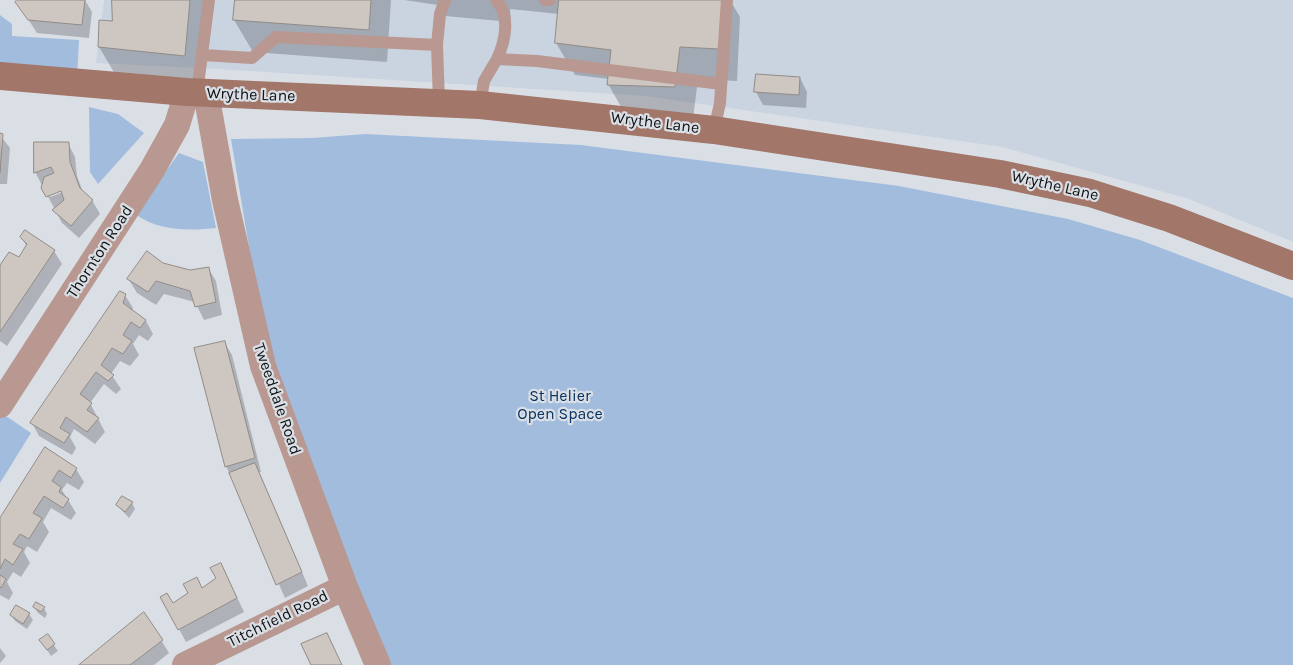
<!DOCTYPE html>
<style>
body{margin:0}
canvas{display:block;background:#dadfe6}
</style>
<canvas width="1293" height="665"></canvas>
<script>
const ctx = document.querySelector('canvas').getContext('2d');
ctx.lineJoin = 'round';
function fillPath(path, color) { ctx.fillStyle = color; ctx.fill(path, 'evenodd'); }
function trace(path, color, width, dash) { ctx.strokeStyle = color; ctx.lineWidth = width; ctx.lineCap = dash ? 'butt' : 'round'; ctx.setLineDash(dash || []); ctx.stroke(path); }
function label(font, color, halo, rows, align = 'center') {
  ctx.font = font + ' Karla,sans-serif'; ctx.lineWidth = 4.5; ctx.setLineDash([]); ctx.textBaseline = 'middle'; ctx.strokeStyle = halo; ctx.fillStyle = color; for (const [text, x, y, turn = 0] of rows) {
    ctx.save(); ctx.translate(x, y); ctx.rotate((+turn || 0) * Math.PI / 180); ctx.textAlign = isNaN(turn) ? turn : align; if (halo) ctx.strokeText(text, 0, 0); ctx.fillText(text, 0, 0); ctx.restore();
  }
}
fillPath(new Path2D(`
 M104,0h1189v242l-104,-43 -187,-52 -357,-51 -427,-27 -122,-6z`), '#cad4e1');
fillPath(new Path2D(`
 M0,15l12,9v12l67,4 -2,38 -77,-7z
 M89,107l29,7 26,19 -46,51 -8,-12z
 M365,134l216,11 318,41 169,33 72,21 153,58v367h-907l-78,-186 -48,-166 -29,-174 82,-1z
 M179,153l24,9 13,66c-28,3 -58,3 -81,-14z
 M0,412l31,21 -31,50z`), '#a2bcde');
fillPath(new Path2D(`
 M19,0h66l7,12 -3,26 -52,-5 -20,-31z
 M114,0h96l-7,88 -85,-9 -19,-32 14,-25z
 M236,0h155l-4,62 -134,-10 -19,-32z
 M730,0l10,17 -3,64 -39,-2 -5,40 -66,-2 -19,-33 1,-5 -34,-4 -19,-32 3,-29 -49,-5 1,13 -66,-6 -7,-11 -34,-5z
 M800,78l7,14 -1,16 -43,-3 -7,-13z
 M0,135l10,13 -3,36h-7z
 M68,143l7,14 2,19 6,16 9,8 8,14 -21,24 -17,-15 -27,-51zM67,187l1,3 -18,7v-3z
 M21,237l33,14 8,13 -55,82 -7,-5v-74l19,-8 8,-12z
 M162,265l28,6 18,-3 8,13 6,34 -18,5 -9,-18 -31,-8 -8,11 -19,-12 -8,-13z
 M125,295l8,13 -1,3 14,10 7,13 -5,7 -9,-6 -6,9 6,11 -9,11 -10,-5 -9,13 10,15 -5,5 -12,-10 -14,19 15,29 -10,12 -21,-15 -4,8 6,11 -4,7 -33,-19 -7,-13z
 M224,342l8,13 29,117h-2l49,114 -23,12 -59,-132z
 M45,448l31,21 8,13 -5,8 -12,-7 -5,7 14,23 -5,7 -20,-12 -8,14 6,10 -12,20 -10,-6 -3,6 6,11 -9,14 -8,-5 -6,10 6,11 -4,7 -9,-5v-75z
 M132,503l3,6 -6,9 -12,-13z
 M228,578l16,34 -58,30 -7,-13 -6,-24z
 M34,607l10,1 3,6 -2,4 -7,-5z
 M29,614l4,6 -6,9 -12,-8 -4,-6z
 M47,636l11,15 -7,5 -10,-15z
 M161,640l8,13 -15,12h-73z
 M0,648l6,8 -6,7z`), '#0003');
const building = new Path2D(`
 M17,0h68l-3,25 -54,-5 -13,-18z
 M112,0h78l-5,56 -87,-9 1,-27 13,1z
 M235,0h136l-2,30 -136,-10z
 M559,0h163l-3,49 -39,-2 -5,40 -68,-2 4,-35 -56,-7z
 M756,74l44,3 -1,18 -45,-3z
 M0,133l3,1 -3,38z
 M34,142h35l1,20 10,26 13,12 -22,26 -19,-16 12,-10 -3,-9 -15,6 -5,-9 3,-11 10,-4 -3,-6 -17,6z
 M25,230l30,20 -55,82v-67l9,-13 10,5 8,-13 -7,-7z
 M147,251l16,12 27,7 19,-3 7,35 -21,5 -5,-16 -34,-10 -8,11 -21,-13z
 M120,291l6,3 -3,9 23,17 -6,8 -9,-6 -8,13 9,6 -9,13 -11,-6 -11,17 13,10 -6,6 -12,-9 -16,22 12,9 -5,7 12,8 -12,14 -21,-15 -6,11 10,6 -6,9 -34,-20z
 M225,341l30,117 -30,9 -31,-119z
 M45,447l32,21 -6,10 -12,-8 -7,11 9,6 -2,5 10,7 -6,9 -19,-12 -11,17 9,5 -13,21 -9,-5 -7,10 10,5 -10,16 -8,-6 -5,10v-51z
 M255,463l47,109 -26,13 -47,-112z
 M122,496l11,6 -8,10 -9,-7z
 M221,563l16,35 -59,32 -18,-33 7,-4 6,10 15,-10 -5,-9 14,-7 5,11 14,-10 -6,-10z
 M0,575l6,4 -5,9 -1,-1z
 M36,602l9,5 -4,5 -8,-5z
 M16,605l14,8 -7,11 -13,-9z
 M144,612l19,28 -33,25h-51z
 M327,633l15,32h-31l-10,-21z
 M48,634l7,10 -8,6 -8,-10z`);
fillPath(building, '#cdc6c1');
trace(building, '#928b86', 1);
trace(new Path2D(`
 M496,0c15,16 9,42 1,59
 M545,0h5
 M437,45l3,-31 5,-14
 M203,55l49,3 24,-21 161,8 2,57
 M197,93l12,-93
 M480,105l4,-24 13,-22 40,2 184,23
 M714,130l6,-27 7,-103`), '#b89890', 12);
trace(new Path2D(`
 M206,93l19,107 38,166 82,221 33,78
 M0,405l152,-235 25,-45 10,-33
 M185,665l160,-78`), '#b89890', 26);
trace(new Path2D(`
 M0,76l187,16 293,13 234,25 286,44 90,19 79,25 124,48`), '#a3766a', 28);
label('16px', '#0f1113', '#dadfe6', [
 ["Wrythe Lane",251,95,2],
 ["Wrythe Lane",655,123,7],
 ["Wrythe Lane",1055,186,13],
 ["Thornton Road",100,252,-57],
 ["Tweeddale Road",277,399,71],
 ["Titchfield Road",278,619,-26]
]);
label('16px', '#093362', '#dadfe6', [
 ["St Helier",560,396],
 ["Open Space",560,414]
]);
</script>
